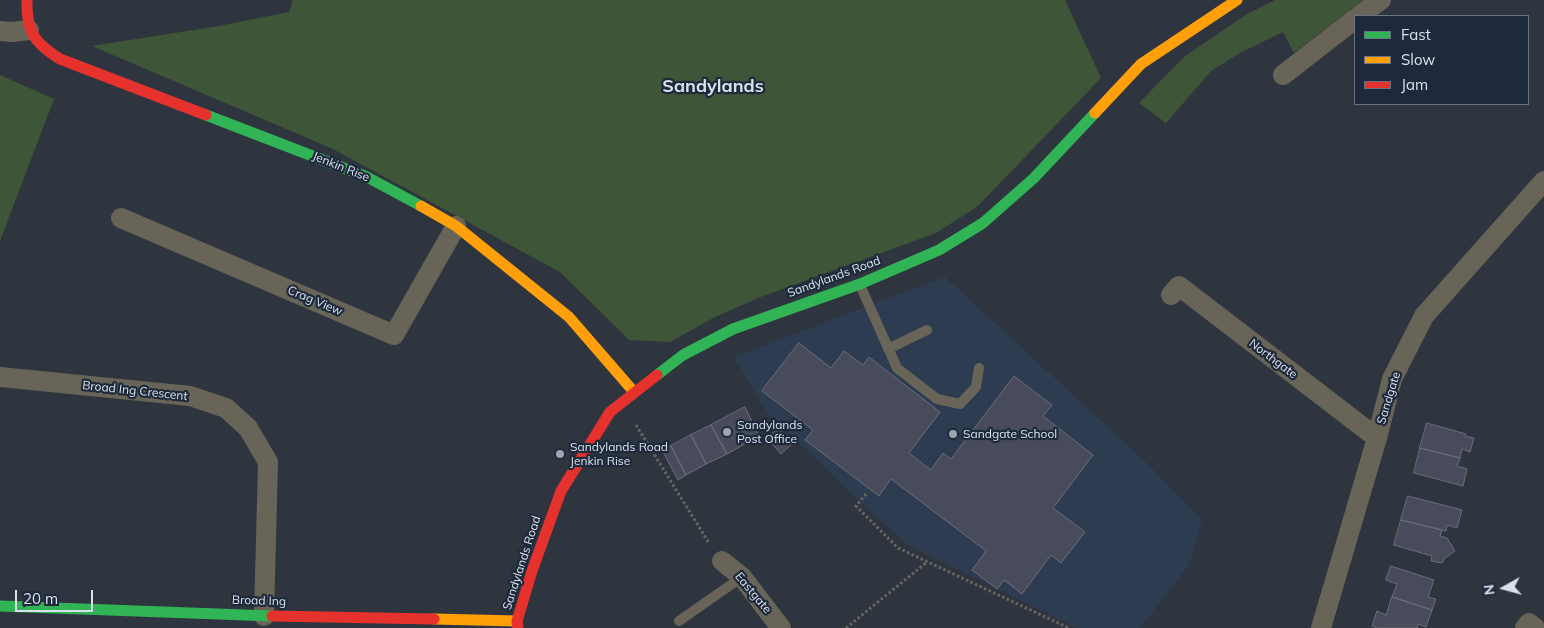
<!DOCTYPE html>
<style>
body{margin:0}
#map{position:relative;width:1544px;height:628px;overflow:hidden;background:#2f353f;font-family:Mulish,sans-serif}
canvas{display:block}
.legend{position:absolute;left:1354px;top:15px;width:175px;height:90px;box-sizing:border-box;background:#1e2a3b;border:1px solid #697382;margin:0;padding:6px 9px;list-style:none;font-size:15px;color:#d9e1ec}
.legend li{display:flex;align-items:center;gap:10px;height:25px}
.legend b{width:25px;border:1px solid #697382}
.north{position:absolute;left:1479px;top:563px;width:50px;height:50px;-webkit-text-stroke:4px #1e2a3b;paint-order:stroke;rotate:263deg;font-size:14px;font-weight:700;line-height:20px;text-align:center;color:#d9e1ec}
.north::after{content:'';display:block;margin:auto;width:18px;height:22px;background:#d9e1ec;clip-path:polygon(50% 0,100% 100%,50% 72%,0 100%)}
.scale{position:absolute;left:15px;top:590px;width:78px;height:22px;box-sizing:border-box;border:2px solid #d9e1ec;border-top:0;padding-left:6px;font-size:15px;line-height:18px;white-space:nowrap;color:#d9e1ec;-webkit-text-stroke:4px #1e2a3b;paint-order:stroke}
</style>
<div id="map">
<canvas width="1544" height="628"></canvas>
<ul class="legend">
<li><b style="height:6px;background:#30b455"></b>Fast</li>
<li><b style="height:6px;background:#ff9f0a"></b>Slow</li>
<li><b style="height:6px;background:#e5322d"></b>Jam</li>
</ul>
<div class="north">N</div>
<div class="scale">20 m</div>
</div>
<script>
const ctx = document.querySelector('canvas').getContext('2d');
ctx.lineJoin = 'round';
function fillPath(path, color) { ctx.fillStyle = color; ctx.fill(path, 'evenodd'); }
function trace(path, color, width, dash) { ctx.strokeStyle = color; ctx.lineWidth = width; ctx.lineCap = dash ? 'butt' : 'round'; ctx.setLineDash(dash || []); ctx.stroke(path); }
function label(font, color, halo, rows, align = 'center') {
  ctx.font = font + ' Mulish,sans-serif'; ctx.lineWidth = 4.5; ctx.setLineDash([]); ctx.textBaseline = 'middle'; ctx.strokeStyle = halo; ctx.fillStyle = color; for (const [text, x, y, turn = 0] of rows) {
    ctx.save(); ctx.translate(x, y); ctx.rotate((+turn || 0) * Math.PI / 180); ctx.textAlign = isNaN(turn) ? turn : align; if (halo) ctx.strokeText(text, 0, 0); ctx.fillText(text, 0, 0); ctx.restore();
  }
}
fillPath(new Path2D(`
 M945,277l204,188 53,55 -13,45 -49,63h-63l-169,-83 -34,-30 -107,-103 -33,-55z`), '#2d3c51');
fillPath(new Path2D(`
 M293,0h772l36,78 -123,128 -42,27 -173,63 -48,21 -45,25 -41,-2 -69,-68 -227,-123 -241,-103 127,-20 70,-14z
 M1275,0h88l-69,53 -11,-21 -43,21 -29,18 -45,52 -27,-20 45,-46 63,-43z
 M0,75l54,24 -54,142z`), '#3f5537');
const building = new Path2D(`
 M799,343l32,25 13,-17 19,14 6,-8 71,55 -31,41 22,17 12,-17 8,6 63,-83 38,29 -9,11 50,39 -40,53 32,24 -24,31 -10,-8 -29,39 -18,-14 -7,9 -25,-19 14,-19 -95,-72 -12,17 -74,-56 8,-10 -51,-39z
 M745,407l14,29 -32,18 -16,-29z
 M1427,423l39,11 -1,2 9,2 -4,14 -8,-3 -2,9 -40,-10z
 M711,425l16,29 -21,10 -15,-29z
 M779,428l13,16 -11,10 -14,-16z
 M691,435l15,29 -20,11 -15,-29z
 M671,446l15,29 -8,5 -16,-30z
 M1420,448l40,10 -3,8 10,3 -4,17 -49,-13z
 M1408,496l54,14 -5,18 -10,-3 -1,6 -45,-11z
 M1401,520l41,10 -2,6 7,2 8,13 -10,7 -3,5 -11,-2 1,-5 -38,-11z
 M1391,566l43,14 -6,17 8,2 -4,11 -40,-13 5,-13 -11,-4z
 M1392,597l40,13 -6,17 -8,-3 -1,4h-40l-5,-2 5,-15 9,4z`);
fillPath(building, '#484b5c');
trace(building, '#6a6e77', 1);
trace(new Path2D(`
 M636,425l73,118
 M866,494l-10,12 42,42 171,80
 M846,628l81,-66`), '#686661', 3, [2.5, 2.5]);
trace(new Path2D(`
 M860,285l37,83 40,31 23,5 16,-17 3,-19
 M888,349l39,-19
 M679,621l63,-44`), '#686458', 10);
trace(new Path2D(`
 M1359,16l22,-16
 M0,31l12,1 17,-2
 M1283,75l72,-56
 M121,218l273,117 62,-109
 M1171,295l8,-9 198,152
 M0,377l190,19 36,12 22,20 20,34 -4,154
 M722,561l20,16 39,51
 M1321,628l56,-190 15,-59 32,-63 120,-135
 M1525,628l4,-5 6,5`), '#686458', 20);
trace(new Path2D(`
 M206,115l161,62 54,29
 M657,375l26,-20 50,-26 127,-45 79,-34 44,-27 51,-45 61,-65
 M0,606l272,10`), '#30b455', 11);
trace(new Path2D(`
 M1095,113l46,-49 96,-64
 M421,206l35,20 113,91 65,75
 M434,619l83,2`), '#ff9f0a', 11);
trace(new Path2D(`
 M27,0c-1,31 7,43 33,59l146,56
 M272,616l162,3
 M518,628l-1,-7 15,-50 29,-80 49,-79 47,-37`), '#e5322d', 11);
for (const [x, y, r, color] of [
 [727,432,5,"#9ea5af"],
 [953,434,5,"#9ea5af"],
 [560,454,5,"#9ea5af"]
]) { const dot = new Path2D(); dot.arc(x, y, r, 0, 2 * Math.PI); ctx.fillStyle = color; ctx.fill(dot); trace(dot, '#1e2a3b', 2); }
label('12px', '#d9e1ec', '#1e2a3b', [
 ["Jenkin Rise",341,167,22],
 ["Sandylands Road",834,277,-20],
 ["Crag View",315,301,23],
 ["Northgate",1273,359,37],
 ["Broad Ing Crescent",135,391,6],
 ["Sandgate",1389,398,-73],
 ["Sandylands Road",522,563,-72],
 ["Eastgate",753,593,50],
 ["Broad Ing",259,601,2]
]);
label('12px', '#d9e1ec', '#1e2a3b', [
 ["Sandylands",737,425],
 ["Post Office",737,439],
 ["Sandgate School",963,434],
 ["Sandylands Road",570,447],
 ["Jenkin Rise",570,461]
], 'left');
label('bold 18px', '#d9e1ec', '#1e2a3b', [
 ["Sandylands",713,87]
]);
</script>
